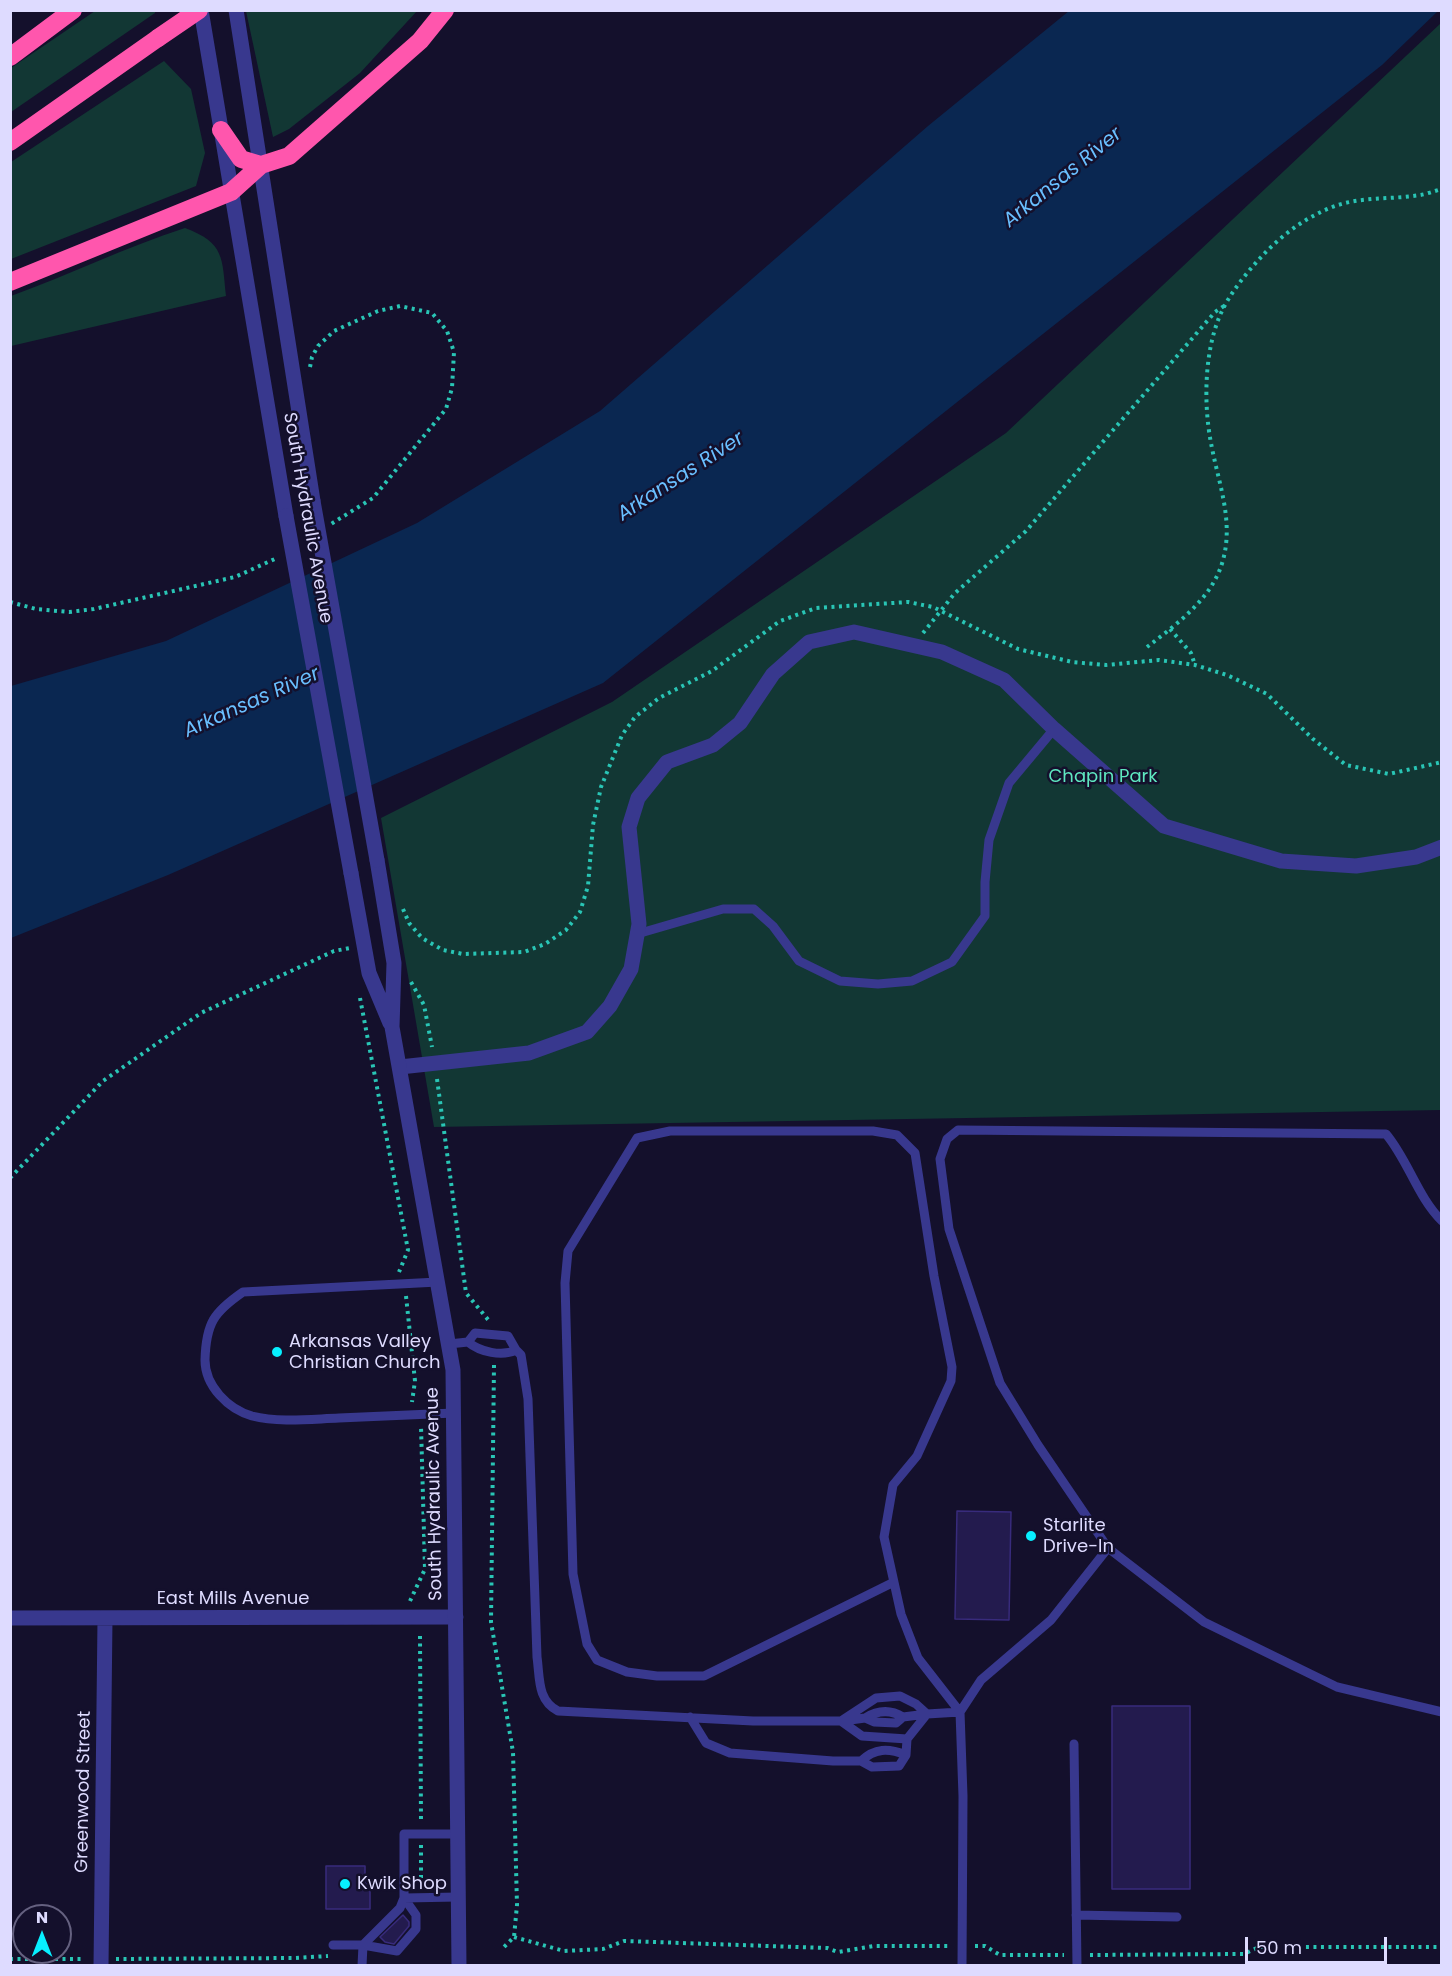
<!DOCTYPE html>
<style>
body{margin:0}
#map{position:relative;width:1452px;height:1976px;overflow:hidden;background:#14102c;font-family:Poppins,sans-serif}
canvas{display:block}
.frame{position:absolute;inset:0;border:12px solid #dedbff;pointer-events:none}
.north{position:absolute;left:12px;top:1904px;width:60px;height:60px;box-sizing:border-box;background:#14102c;border:2px solid #656180;border-radius:50%;rotate:0deg;font-size:16px;font-weight:700;line-height:24px;text-align:center;color:#dedbff}
.north::after{content:'';display:block;margin:auto;width:21px;height:27px;background:#07efff;clip-path:polygon(50% 0,100% 100%,50% 72%,0 100%)}
.scale{position:absolute;left:1245px;top:1937px;width:142px;height:27px;box-sizing:border-box;border:3px solid #dedbff;border-top:0;padding-left:8px;font-size:18px;line-height:21px;white-space:nowrap;color:#dedbff;-webkit-text-stroke:4px #14102c;paint-order:stroke}
</style>
<div id="map">
<canvas width="1452" height="1976"></canvas>
<div class="frame"></div>
<div class="north">N</div>
<div class="scale">50 m</div>
</div>
<script>
const ctx = document.querySelector('canvas').getContext('2d');
ctx.lineJoin = 'round';
function fillPath(path, color) { ctx.fillStyle = color; ctx.fill(path, 'evenodd'); }
function trace(path, color, width, dash) { ctx.strokeStyle = color; ctx.lineWidth = width; ctx.lineCap = dash ? 'butt' : 'round'; ctx.setLineDash(dash || []); ctx.stroke(path); }
function label(font, color, halo, rows, align = 'center') {
  ctx.font = font + ' Poppins,sans-serif'; ctx.lineWidth = 5; ctx.setLineDash([]); ctx.textBaseline = 'middle'; ctx.strokeStyle = halo; ctx.fillStyle = color; for (const [text, x, y, turn = 0] of rows) {
    ctx.save(); ctx.translate(x, y); ctx.rotate((+turn || 0) * Math.PI / 180); ctx.textAlign = isNaN(turn) ? turn : align; if (halo) ctx.strokeText(text, 0, 0); ctx.fillText(text, 0, 0); ctx.restore();
  }
}
fillPath(new Path2D(`
 M95,11l60,-1v3l-144,99v-44z
 M246,11v-1l171,1 -57,62 -71,56 -16,8z
 M1441,23v1087l-1007,17 -53,-309 231,-116 394,-269z
 M164,61l27,28 14,64 -9,33 -185,73v-97z
 M185,228c40,15 37,30 41,68l-215,50v-50c58,-21 115,-49 174,-68z`), '#123734');
fillPath(new Path2D(`
 M1069,11h369l-56,54 -779,618 -435,192 -157,63v-252l155,-45 251,-118 183,-112 328,-285z`), '#0a2751');
const building = new Path2D(`
 M957,1511l54,1 -2,108 -54,-1z
 M1112,1706h78v183h-78z
 M326,1866h39v18h5v25h-44z
 M403,1915l6,7v4l-15,18 -9,-2 -5,-5z`);
fillPath(building, '#231b4e');
trace(building, '#382b7c', 1.5);
trace(new Path2D(`
 M310,367l2,-10 6,-11 16,-15 44,-20 22,-5 32,7 15,18 7,21 -2,36 -6,21 -73,89 -42,26
 M10,602l26,7 33,3 25,-3 141,-32 42,-19
 M1170,629l21,24 4,12
 M923,633l32,-40 71,-62 189,-219 9,-6
 M1147,647c30,-23 66,-49 76,-87 11,-40 -5,-78 -12,-117 -8,-41 -7,-100 14,-138 10,-18 24,-35 38,-50 19,-20 42,-37 67,-47 28,-12 60,-8 90,-13 7,-1 14,-4 22,-6
 M403,909l6,14 13,15 21,12 20,4 61,-2 21,-8 21,-14 14,-18 8,-26 5,-61 8,-38 21,-52 13,-18 24,-19 53,-27 68,-50 36,-13 92,-6 25,5 85,42 54,13 34,3 53,-5 36,5 32,10 40,19 46,45 33,26 43,9 53,-12
 M411,982l13,23 8,42
 M360,998l48,252 -9,22
 M437,1079l29,214 24,29
 M10,1178l93,-97 98,-68 133,-62 16,-3
 M406,1296l9,85 -3,21
 M494,1365l-3,257 22,130 4,153 -3,32 -10,10
 M410,1601l15,-32 -4,-143
 M420,1636l1,186
 M421,1845v40
 M514,1937l50,14 39,-2 21,-8 203,7 11,4 36,-6h76
 M975,1946h10l15,9h64
 M1090,1955l154,-1 15,-7h183
 M10,1959h75
 M116,1959l179,-1 33,-2`), '#29c5b5', 4, [3, 4.5]);
trace(new Path2D(`
 M637,934l86,-25h31l19,17 26,35 41,20 38,3 34,-3 40,-19 33,-46v-34l4,-42 20,-57 45,-54
 M1442,1221c-24,-23 -34,-61 -56,-87l-428,-4 -11,9 -7,20 9,70 51,154 38,62 70,103 96,74 133,65 105,25
 M438,1282l-195,10c-29,20 -37,31 -38,68 0,26 23,49 47,56 28,7 59,3 87,2 38,-2 77,-3 115,-5
 M468,1342c12,10 34,15 48,8
 M449,1344l19,-2 7,-9 33,3 8,14 5,5 7,44 9,258c3,21 0,43 21,54l195,10h88l35,-23 24,-2 16,8 11,10 33,-2
 M894,1582l-190,94h-47l-30,-4 -30,-12 -10,-16 -14,-70 -8,-291 3,-32 69,-113 33,-7h203l24,4 18,18 19,123 18,91 -1,14 -34,75 -24,29 -9,52 17,77 17,44 42,54
 M690,1717l16,26 24,10 103,8h28l11,6 27,-1 7,-11 1,-16
 M865,1718c13,-8 25,-9 38,-1
 M841,1721l21,15 45,3 20,-25
 M843,1721l22,-3 9,4 22,1 7,-6 24,-3
 M1074,1744l3,222
 M861,1761c14,-13 27,-13 45,-6
 M458,1834h-54v64l54,-1
 M404,1898l12,17v14l-19,22 -34,-6 37,-37z
 M1076,1915l101,2
 M333,1945h30l-1,21
 M962,1966l1,-170 -3,-84 21,-32 70,-60 57,-72`), '#38388e', 9);
trace(new Path2D(`
 M400,1067l129,-14 58,-21 23,-26 21,-37 8,-45 -10,-97 9,-29 29,-36 46,-17 27,-22 33,-49 36,-32 45,-10 88,20 62,28 50,49 110,97 117,35 75,5 60,-9 26,-10
 M10,1618l446,-1
 M101,1966l4,-347`), '#38388e', 15);
trace(new Path2D(`
 M201,10l85,506
 M236,10l77,491
 M377,860l17,103 -2,64 61,343 6,596
 M351,873l18,100 21,50`), '#38388e', 15);
trace(new Path2D(`
 M10,57l63,-47
 M221,130l20,29 20,6
 M10,142l148,-104
 M10,282l221,-90 30,-27 28,-9 131,-115 25,-31`), '#ff56ad', 18);
trace(new Path2D(`
 M313,501l64,359
 M286,516l65,357`), '#38388e', 15);
trace(new Path2D(`
 M158,38l41,-28`), '#ff56ad', 18);
for (const [x, y, r, color] of [
 [277,1352,6,"#07efff"],
 [1031,1536,6,"#07efff"],
 [345,1884,6,"#07efff"]
]) { const dot = new Path2D(); dot.arc(x, y, r, 0, 2 * Math.PI); ctx.fillStyle = color; ctx.fill(dot); trace(dot, '#14102c', 2); }
label('18px', '#dedbff', '#14102c', [
 ["South Hydraulic Avenue",307,518,80],
 ["South Hydraulic Avenue",435,1494,-91],
 ["East Mills Avenue",233,1599],
 ["Greenwood Street",84,1792,-89]
]);
label('18px', '#5fe7c0', '#14102c', [
 ["Chapin Park",1103,777]
]);
label('18px', '#dedbff', '#14102c', [
 ["Arkansas Valley",289,1342],
 ["Christian Church",289,1363],
 ["Starlite",1043,1526],
 ["Drive-In",1043,1547],
 ["Kwik Shop",357,1884]
], 'left');
label('italic 20px', '#69bfff', '#14102c', [
 ["Arkansas River",1063,178,-39],
 ["Arkansas River",681,477,-33],
 ["Arkansas River",252,703,-24]
]);
</script>
